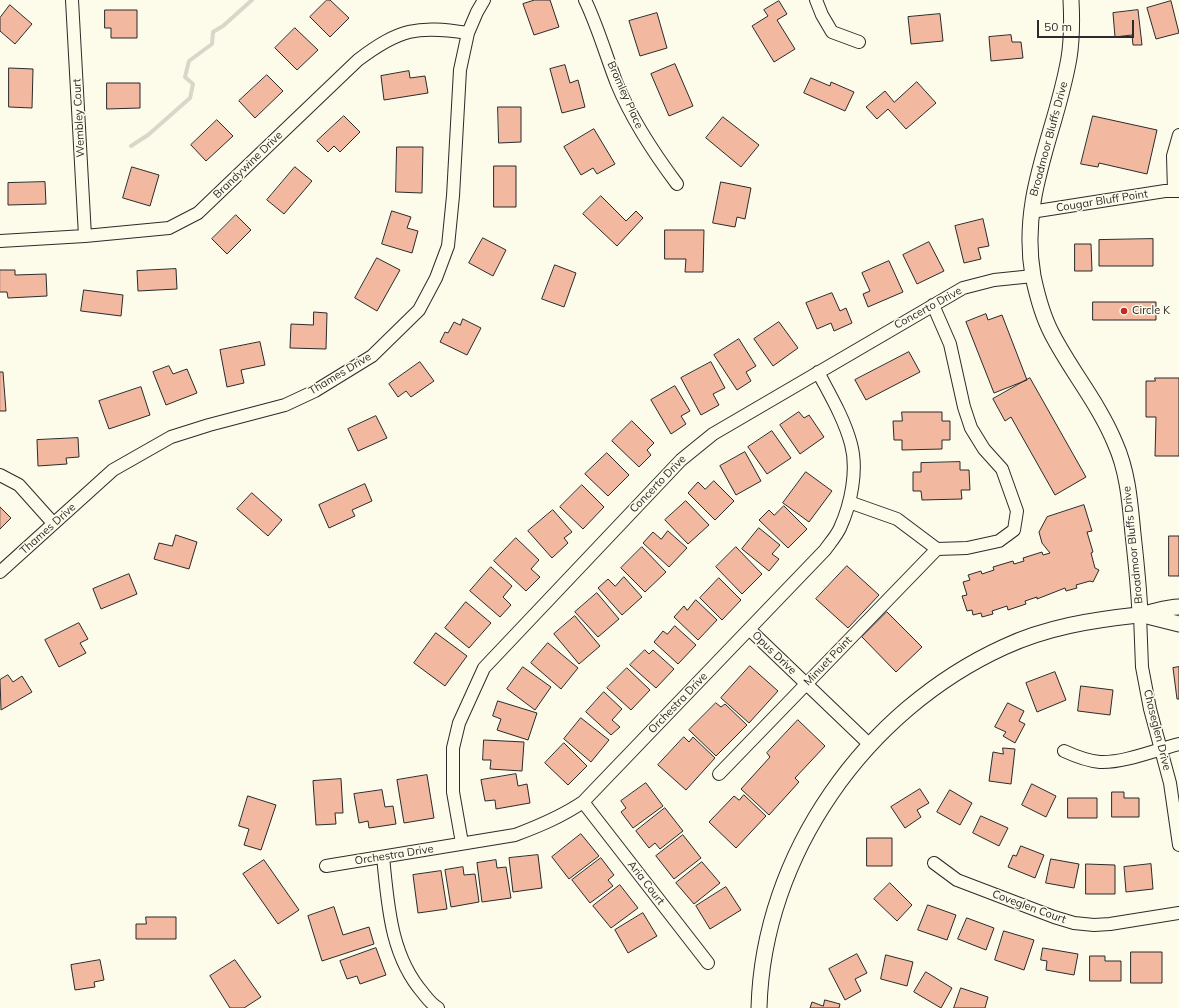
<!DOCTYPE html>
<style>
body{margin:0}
#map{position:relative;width:1179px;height:1008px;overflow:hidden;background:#fdfbea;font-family:Mulish,sans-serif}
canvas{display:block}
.scale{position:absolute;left:1037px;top:20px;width:97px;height:18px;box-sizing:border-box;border:2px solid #2b2b2b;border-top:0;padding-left:5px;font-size:12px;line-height:14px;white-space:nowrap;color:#2b2b2b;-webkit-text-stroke:3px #fdfbea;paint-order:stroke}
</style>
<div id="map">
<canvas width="1179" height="1008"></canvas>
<div class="scale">50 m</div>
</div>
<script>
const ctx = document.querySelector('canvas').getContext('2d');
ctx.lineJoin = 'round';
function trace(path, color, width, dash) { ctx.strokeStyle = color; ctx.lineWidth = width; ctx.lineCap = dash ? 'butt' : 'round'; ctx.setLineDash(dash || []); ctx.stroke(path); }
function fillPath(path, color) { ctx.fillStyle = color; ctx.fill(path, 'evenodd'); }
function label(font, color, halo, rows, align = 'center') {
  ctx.font = font + ' Mulish,sans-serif'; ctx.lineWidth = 3; ctx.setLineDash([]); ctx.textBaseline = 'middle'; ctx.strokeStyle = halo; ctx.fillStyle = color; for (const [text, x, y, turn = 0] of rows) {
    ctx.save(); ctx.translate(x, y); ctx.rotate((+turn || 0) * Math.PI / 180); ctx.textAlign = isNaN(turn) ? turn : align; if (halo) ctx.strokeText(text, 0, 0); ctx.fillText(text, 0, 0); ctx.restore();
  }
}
trace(new Path2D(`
 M131,146l17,-11 42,-37 3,-14 -8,-7 4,-16 23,-17 1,-12 10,-6 29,-26`), '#d8d7c9', 4);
const building = new Path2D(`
 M327,0h3l19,18 -19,19 -20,-20z
 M535,0h15l9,27 -25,8 -11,-31z
 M779,1l8,13 -10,6 18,29 -21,13 -22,-36 16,-10 -4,-6z
 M1171,1l8,32 -23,6 -9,-31z
 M10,5l22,19 -17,20 -15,-13v-13z
 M105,10h32v28h-26v-10h-6z
 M1138,10l4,35h-9l-1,-10 -17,2 -2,-24z
 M657,13l10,35 -27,8 -11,-35z
 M940,14l3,27 -32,3 -3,-27z
 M295,28l23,22 -21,20 -22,-22z
 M1011,35l1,7h9l2,16 -32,3 -2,-24z
 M675,64l18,42 -24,10 -18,-42z
 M565,65l5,18 8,-3 7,27 -23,6 -12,-44z
 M9,68l24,1 -1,39 -23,-1z
 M409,71l1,7 15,-2 3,17 -44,7 -3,-24z
 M267,75l16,16 -28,27 -16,-17z
 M811,78l19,8 1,-4 23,10 -9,19 -41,-18z
 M917,82l19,21 -30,26 -18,-20 -11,10 -11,-12 19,-16 9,11z
 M107,83h33v25l-33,1z
 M498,107h23v35l-22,1z
 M344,116l16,16 -20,20 -6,-6 -6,6 -11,-11z
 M1093,116l64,14 -10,44 -48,-11 -1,4 -17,-3z
 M723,117l36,28 -18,22 -35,-29z
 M217,120l16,16 -27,25 -15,-16z
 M594,129l21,35 -18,10 -4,-6 -12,7 -17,-28z
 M397,147h26l-1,46 -26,-1z
 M494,166h22v41h-22z
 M132,167l27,8 -9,31 -27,-8z
 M295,167l17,14 -28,33 -17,-14z
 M45,182l1,22 -38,1v-22z
 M721,182l30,6 -6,31 -8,-2 -2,10 -22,-4z
 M601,196l25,25 10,-10 7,7 -26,28 -34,-32z
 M392,211l19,6 -4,11 11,3 -6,22 -30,-9z
 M236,215l15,15 -24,24 -15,-15z
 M983,219l6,27 -11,2 3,11 -17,4 -9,-37z
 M665,230h39l-1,42h-18l1,-13h-21z
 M483,238l23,12 -13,26 -24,-13z
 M1153,239v27h-54v-26z
 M929,242l15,29 -27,13 -14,-29z
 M1075,244h16l1,27h-17z
 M377,258l23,12 -23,41 -22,-13z
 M889,261l14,31 -35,15 -5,-13 7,-3 -8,-18z
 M555,265l21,8 -12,34 -22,-8z
 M176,269l1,20 -39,2 -1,-20z
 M0,270h15v5l31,-1 1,22 -39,2 -1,-6h-7z
 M84,290l39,5 -2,21 -40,-5z
 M832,293l8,18 6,-3 6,15 -18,8 -3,-8 -14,6 -11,-26z
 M1093,302h63v18h-63z
 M314,312l13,1 -1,36 -36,-1 1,-24 22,1z
 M986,314l2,6 14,-5 25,65 -33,13 -28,-71z
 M463,319l18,9 -14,27 -27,-13 5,-10 3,1 6,-11 6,3z
 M779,322l19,26 -25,18 -19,-27z
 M739,339l17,27 -10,6 5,9 -14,9 -23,-35z
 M260,342l5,23 -24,5 3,13 -17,4 -7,-37z
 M909,352l11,20 -54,28 -11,-20z
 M420,362l14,19 -23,16 -5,-6 -8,6 -9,-13z
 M711,362l14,26 -12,6 6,11 -18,10 -20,-37z
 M169,366l4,8 14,-5 10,24 -31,12 -13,-33z
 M0,372h3l3,39h-6z
 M1030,378l56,99 -31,18 -44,-78 -6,4 -12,-22z
 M1155,378h24v78h-24l1,-39h-10v-36h9z
 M675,386l15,25 -9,5 5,8 -15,10 -20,-34z
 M141,387l9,28 -41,14 -10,-28z
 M799,412l5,6 5,-3 15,22 -24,17 -20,-29z
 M902,412h40v9h8v19h-8v9l-40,1v-10h-8l-1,-19h9z
 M376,416l11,22 -29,13 -10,-22z
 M632,421l22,22 -7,7 4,5 -12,12 -27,-26z
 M772,431l19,27 -24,16 -19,-27z
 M78,438l1,19 -13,1 1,6 -29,2 -1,-26z
 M745,452l16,29 -25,14 -16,-29z
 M607,453l22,22 -21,21 -23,-22z
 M960,462v8h9l1,20h-9l1,9 -40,1 -1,-9h-8v-19h8v-9z
 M806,472l26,19 -23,31 -26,-19z
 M714,481l20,20 -19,19 -27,-27 10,-11 7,7z
 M365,484l7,17 -20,9 3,6 -26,12 -10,-23z
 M582,485l22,22 -21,22 -23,-22z
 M252,493l30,27 -14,16 -31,-27z
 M686,501l23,24 -21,19 -23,-24z
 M1084,505l8,26 -5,1 6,20 -2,1 4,15 4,2 -6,12 -3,-1 -14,4 1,3 -11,3 -1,-3 -28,11v-2l-12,4 1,3 -18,6 -1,-4 -15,5 1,3 -11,3 -1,-4 -8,2 -1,-5 -5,1 -5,-15 5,-1 -4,-13 7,-2 -2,-5 13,-4 1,3 12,-4 -1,-3 20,-6 1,3 10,-3 -1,-3 19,-6 1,3 7,-2 -8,-10 -3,-11 8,-15z
 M784,506l23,23 -19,19 -29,-28 10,-10 5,5z
 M0,507l11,11 -11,11z
 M553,510l19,22 -8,6 4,5 -16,15 -24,-27z
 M759,528l21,17 -8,9 7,5 -10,12 -27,-22z
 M668,531l19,17 -18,19 -26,-24 10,-11 8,7z
 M176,535l21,7 -8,27 -35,-10 5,-16 13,3z
 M1169,536h10v40h-10z
 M516,538l23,22 -8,9 9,8 -14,14 -32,-30z
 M642,547l24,25 -21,20 -24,-24z
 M736,547l26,27 -20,20 -26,-27z
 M847,566l32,29 -31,33 -32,-29z
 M491,567l21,19 -9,11 8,8 -11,12 -30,-26z
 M129,574l8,20 -36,15 -8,-20z
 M624,577l18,20 -20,18 -24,-27 10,-9 7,7z
 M719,578l22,22 -19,20 -22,-22z
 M597,593l22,26 -21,18 -23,-25z
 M696,600l21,20 -19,20 -24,-23 10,-11 3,4z
 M466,602l25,21 -22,25 -24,-20z
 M887,612l35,35 -26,25 -34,-35z
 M575,616l25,30 -21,18 -25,-30z
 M79,623l9,16 -8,4 6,10 -27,14 -14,-27z
 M675,626l21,19 -18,19 -24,-22 9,-11 4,3z
 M436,633l31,23 -22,30 -31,-23z
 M548,643l30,25 -17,21 -30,-26z
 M645,650l4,4 4,-4 21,19 -18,19 -26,-23z
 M750,666l28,25 -29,32 -28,-25z
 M523,667l28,20 -16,23 -28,-21z
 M1179,667v32h-2l-4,-31z
 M627,668l23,22 -19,20 -24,-22z
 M1055,672l11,28 -29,12 -11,-29z
 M8,675l5,7 9,-6 10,16 -31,18 -1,-30z
 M1081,686l32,4 -3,25 -32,-4z
 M604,692l18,17 -10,11 8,7 -9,8 -25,-23z
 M498,701l39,12 -9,27 -31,-10 4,-11 -8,-3z
 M716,703l5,4 4,-3 22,21 -31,31 -27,-26z
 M1008,703l16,8 -5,10 6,3 -10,19 -12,-7 3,-4 -11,-5z
 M581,718l28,22 -18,22 -27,-23z
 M798,720l27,26 -30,32 4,4 -30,33 -28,-26 29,-32 -3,-4z
 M684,737l5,5 4,-5 22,21 -29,32 -28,-25z
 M484,740l40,2 -2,29 -32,-2 1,-9h-8z
 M564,743l23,23 -19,19 -23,-22z
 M1003,748l12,1 -4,35 -22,-3 4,-29 10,2z
 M516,774l2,12 9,-2 3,19 -34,6 -1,-9 -10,1 -4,-21z
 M427,775l7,43 -30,5 -7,-43z
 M341,779l2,34h-8l1,11 -20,1 -3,-44z
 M646,783l17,23 -30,22 -12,-16 5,-4 -5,-7z
 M1032,784l24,12 -10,21 -24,-12z
 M920,789l9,14 -12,7 4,7 -16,11 -14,-21z
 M382,790l3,17 8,-1 3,18 -27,4 -1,-7 -9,2 -5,-29z
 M950,790l22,13 -12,22 -23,-13z
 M1112,792h12v6h15v19h-27z
 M744,795l22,21 -30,32 -27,-26 25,-26 5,4z
 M248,796l28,9 -15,45 -17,-5 5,-16 -10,-3z
 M1068,798h29v20h-29z
 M665,808l18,23 -23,18 -5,-6 -6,5 -13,-17z
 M981,816l27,12 -9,18 -26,-13z
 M581,834l18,22 -30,23 -17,-22z
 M683,835l18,23 -27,21 -18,-23z
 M867,838h25v28h-25z
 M1021,846l23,9 -9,23 -27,-11 5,-12 3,1z
 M538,855l4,33 -29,4 -4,-34z
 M601,858l13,17 -6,5 5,6 -23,17 -18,-23z
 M1051,859l28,5 -5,24 -28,-5z
 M264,860l35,50 -21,14 -35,-50z
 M496,860l1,8 9,-1 5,31 -29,4 -5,-39z
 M702,862l18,21 -26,21 -18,-21z
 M1086,864l29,1v29h-29z
 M1151,864l2,25 -27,3 -2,-25z
 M463,867l1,8 11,-1 4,28 -28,5 -6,-37z
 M441,871l6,38 -29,4 -5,-38z
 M890,883l22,22 -15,16 -23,-22z
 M620,885l18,23 -27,20 -18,-22z
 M726,887l15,23 -31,19 -14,-23z
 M928,905l28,10 -9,25 -29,-10z
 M334,907l9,28 26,-8 5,17 -52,17 -14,-45z
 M643,913l14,23 -29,17 -13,-23z
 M146,917h30v22h-40v-15h10z
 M967,918l27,10 -8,22 -28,-11z
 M1004,931l30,9 -10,30 -29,-10z
 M376,948l10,27 -26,9 -3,-8 -10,3 -7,-18z
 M1043,948l35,6 -4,21 -28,-5 1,-9 -6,-1z
 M1131,952h31v31h-31z
 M857,954l10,19 -12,6 6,12 -16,9 -16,-31z
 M886,955l27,7 -6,24 -26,-7z
 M1090,956h15v5h16v20h-31z
 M100,960l4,20 -10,2 1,5 -20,3 -4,-25z
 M235,960l26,37 -17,11h-14l-20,-32z
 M926,972l26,16 -11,20 -27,-16z
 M961,988l27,9 -3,11h-31z
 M825,1000l15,4 -1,4h-29l2,-6 11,4z`);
fillPath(building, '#f2b8a0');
trace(building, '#2b2b2b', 1);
const minor = new Path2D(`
 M72,0l13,236
 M585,0c13,27 21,56 32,84 15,36 36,68 60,100
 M816,0l6,15 10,17 27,10
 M1174,191l-1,-35 6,-21
 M1031,212l134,-21h14
 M0,241l85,-5 84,-8 29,-15 160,-153c41,-31 59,-35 110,-27
 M0,475l19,10 34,38
 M849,502l48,17 40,30 30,-1 32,-7 15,-11 3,-19 -15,-42 -18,-20 -13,-21 -7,-21 -14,-63 -17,-39
 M0,572l113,-102 58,-33 38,-12 76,-20 30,-14 57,-35 47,-46 17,-32 12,-32 5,-50 7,-126 8,-37 9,-21 7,-12
 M1140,615l2,52 8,42 20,74 9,62
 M749,629l120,115
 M1064,751c11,5 23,10 36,11 24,1 55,-12 79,-18
 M719,774l218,-225
 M583,802l125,161
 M462,843l-9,-51v-44l6,-25 25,-55 197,-208 32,-26 250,-146 31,-8 39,-4
 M383,857c5,47 7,98 40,136 4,5 8,11 15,15
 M934,863l23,17 97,37 20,6 20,2 16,-1 69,-11
 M326,866l189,-31c24,-9 46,-18 68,-33l242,-252c5,-7 12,-15 15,-22 11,-24 18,-58 11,-84 -7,-26 -21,-49 -33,-72`);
const tertiary = new Path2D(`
 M1071,0c1,19 1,39 -2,58 -13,76 -50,138 -36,218 4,19 10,41 19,58 19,37 47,70 63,109 13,29 15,60 18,91 3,27 6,54 7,81
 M1143,615l36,9
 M759,1008c4,-154 107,-298 245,-361 43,-20 88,-27 134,-32 14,-2 27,-8 41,-8`);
trace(minor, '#2b2b2b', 14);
trace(tertiary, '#2b2b2b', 17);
trace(minor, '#fdfbea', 12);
trace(tertiary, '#fdfbea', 15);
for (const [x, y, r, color] of [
 [1124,311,4,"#c62828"]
]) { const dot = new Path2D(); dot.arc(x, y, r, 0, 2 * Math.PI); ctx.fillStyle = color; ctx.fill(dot); trace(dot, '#fdfbea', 1.5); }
label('11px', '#2b2b2b', '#fdfbea', [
 ["Bromley Place",625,95,66],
 ["Wembley Court",79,118,-93],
 ["Broadmoor Bluffs Drive",1049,139,-75],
 ["Brandywine Drive",248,165,-44],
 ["Cougar Bluff Point",1102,201,-9],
 ["Concerto Drive",928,308,-29],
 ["Thames Drive",340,374,-31],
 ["Concerto Drive",658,484,-46],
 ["Thames Drive",48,529,-42],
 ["Broadmoor Bluffs Drive",1133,545,-96],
 ["Opus Drive",774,653,44],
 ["Minuet Point",828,661,-46],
 ["Orchestra Drive",678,703,-46],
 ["Chaseglen Drive",1157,730,76],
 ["Orchestra Drive",394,855,-9],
 ["Aria Court",646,883,52],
 ["Coveglen Court",1029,907,20]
]);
label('11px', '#2b2b2b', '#fdfbea', [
 ["Circle K",1132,311]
], 'left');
</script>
